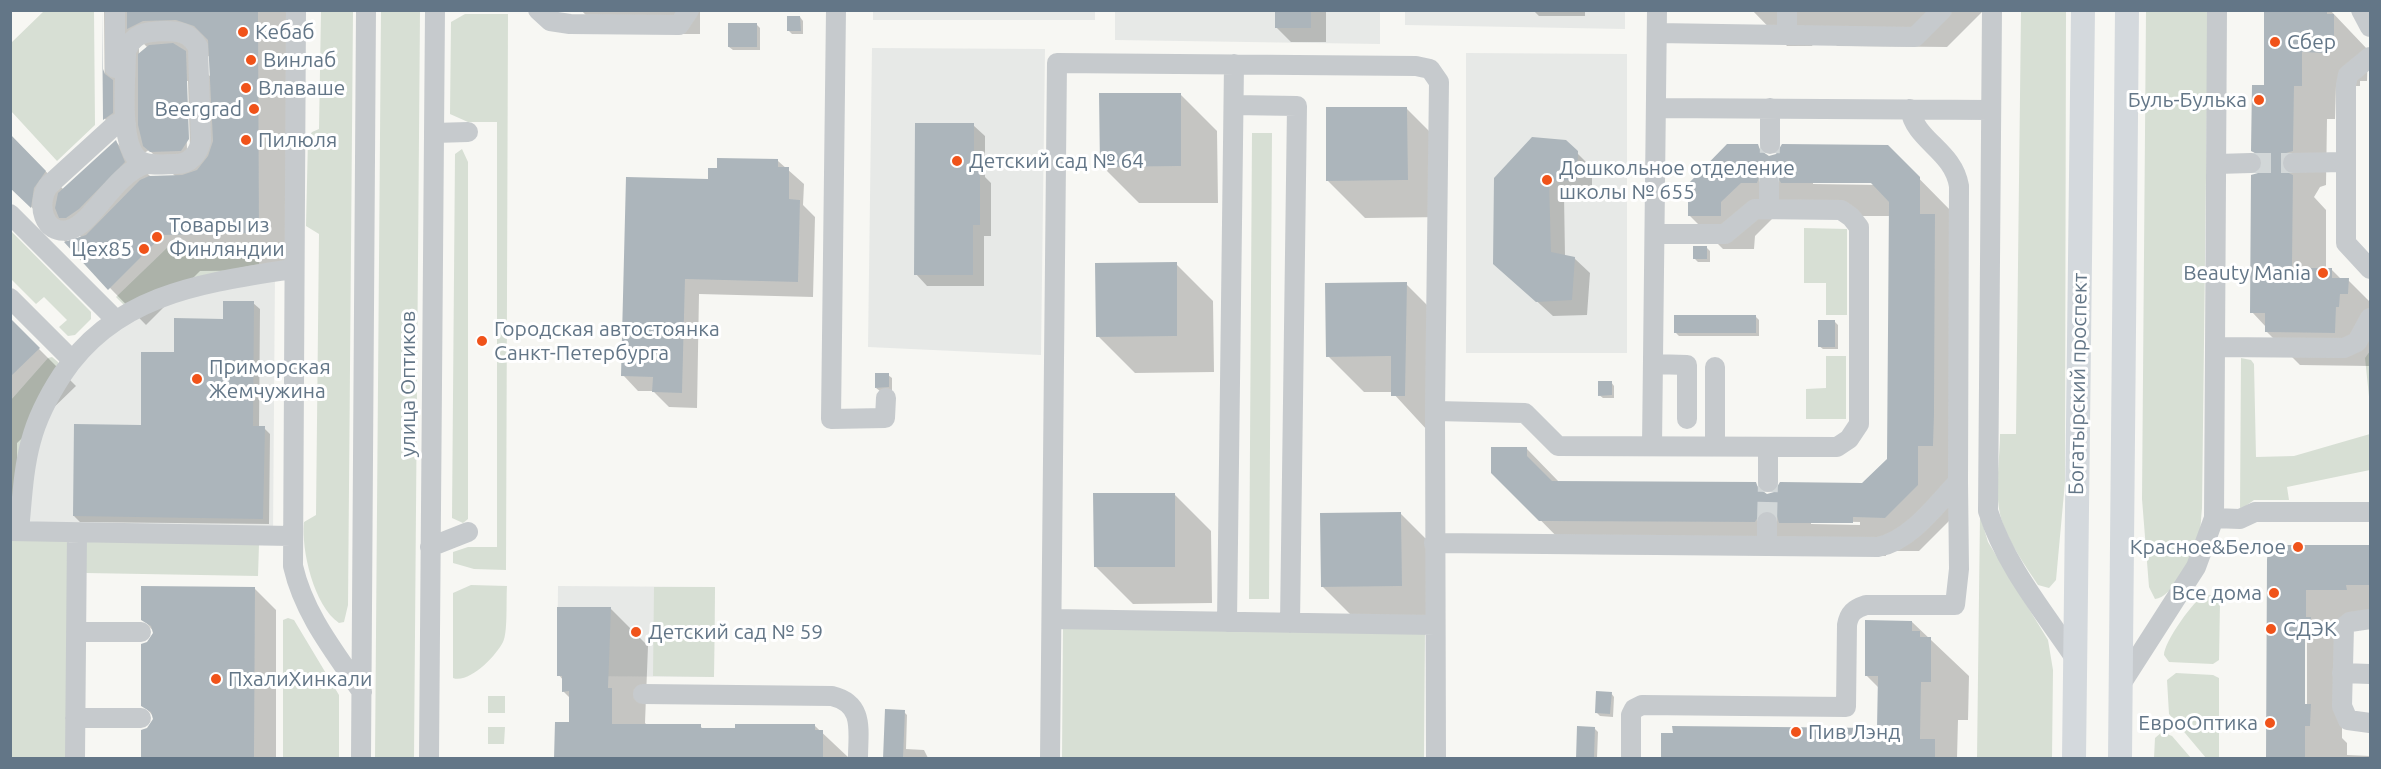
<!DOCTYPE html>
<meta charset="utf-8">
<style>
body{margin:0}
#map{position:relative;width:2381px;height:769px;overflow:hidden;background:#f7f7f3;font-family:Ubuntu,sans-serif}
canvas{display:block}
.frame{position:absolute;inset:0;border:12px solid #637687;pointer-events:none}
</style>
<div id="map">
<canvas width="2381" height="769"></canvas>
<div class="frame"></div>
</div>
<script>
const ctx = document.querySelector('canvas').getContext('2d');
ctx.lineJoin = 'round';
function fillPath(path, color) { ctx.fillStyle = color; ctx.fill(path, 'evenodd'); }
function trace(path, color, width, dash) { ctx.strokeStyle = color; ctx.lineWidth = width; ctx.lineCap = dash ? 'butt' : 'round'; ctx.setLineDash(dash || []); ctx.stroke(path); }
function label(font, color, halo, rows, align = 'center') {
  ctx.font = font + ' Ubuntu,sans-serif'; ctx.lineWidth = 6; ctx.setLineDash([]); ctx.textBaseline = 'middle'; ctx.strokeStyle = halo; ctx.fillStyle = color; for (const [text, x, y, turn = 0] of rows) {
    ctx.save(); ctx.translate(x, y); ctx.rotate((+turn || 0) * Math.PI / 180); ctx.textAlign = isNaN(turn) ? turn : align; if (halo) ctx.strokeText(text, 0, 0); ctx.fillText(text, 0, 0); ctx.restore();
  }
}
fillPath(new Path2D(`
 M873,11l222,-1v10h-222z
 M1115,11h265v33l-265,-4z
 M1405,11h220v18l-220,-4z
 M872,48l173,1 -4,306 -173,-8z
 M1466,53l161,1v299h-161z
 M275,272l-2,264 -254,-5 21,-117 76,-95z
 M558,586l157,1 -1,90 -157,-1z`), '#e7e9e7');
fillPath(new Path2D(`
 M45,10l49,1 1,114 -38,36 -46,-50v-68z
 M321,11h32l-5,594 -4,17 -5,1c-25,-17 -38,-73 -35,-101l12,-7 3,-281 -13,-8 2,-88 4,-6 7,-3z
 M381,11h39l-6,747h-39z
 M2021,11h45l-1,471 -9,98 -7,8 -11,-3c-13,-20 -27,-39 -35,-61 -10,-27 -3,-62 -3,-90h16z
 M2146,11h62l-6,497c-1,9 -1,19 -3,28 -5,17 -26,62 -44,63l-6,-12 -7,-88z
 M465,14h43l-2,556 -32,-1 -21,-6v-11l15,-5h29v-425h-29l-18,-8 1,-92z
 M1252,133h20l-3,466h-20z
 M462,149l6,13v357l-5,4 -11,-5 3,-364z
 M1804,228l43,1v86h-21v-32h-22z
 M11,231l80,81v7l-16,16 -7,1 -9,-9 8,-7 -23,-23 -8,7 -25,-25z
 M258,244l1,20c-48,9 -91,21 -134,42l-9,-9 53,-51z
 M2370,351v55l-5,-48z
 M1826,356h20v63h-40v-30l20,-1z
 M52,357l6,5v6l-44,134 -3,3v-105l37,-42z
 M2241,358l10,2 3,4 2,93 38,-1 76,-22v36l-83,17 2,13h-35l-14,10z
 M1980,515l8,27 60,98 5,30 -1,88h-75z
 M11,538h58l-1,220h-57z
 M86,541l173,3 -1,32 -172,-3z
 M471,585l36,1c-1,12 1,47 -4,56 -7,14 -34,42 -50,36v-85z
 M654,587h61l-1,90 -61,-1z
 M2205,594l11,3 4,5 -1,58 -6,4 -44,-2 -5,-7c0,-13 30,-55 41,-61z
 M288,618l6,2 45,75v63h-56v-138z
 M1063,626l362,3 -1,129h-362z
 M2176,673l37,2 6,3v80h-13l-37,-44 -2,-34z
 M488,696h17v17h-17z
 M488,727h17l-1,17h-16z
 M2162,732l10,4 19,22h-37l1,-20z`), '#d7dfd4');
fillPath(new Path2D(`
 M104,10h191v260l-95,1 -54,54 -136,-140v-50l54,55 52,-48 35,35h25l-27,-27 -8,5 -36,-36zM143,43l4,4 -8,8v-7zM212,56l1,23 -23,-22zM185,81h3l2,68h-3zM70,226l12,12 -15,5z
 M581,10h119v24h-96z
 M1276,10h63v2h-13v30h-35l-15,-15z
 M1533,10h52v6h-46z
 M1752,10h232l-37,37 -110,-1 -12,-12 -8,3 -5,9h-25z
 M2266,10h64l38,40 -1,31h-7v5h-24l-1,33h-8l-1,66 -6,2 -6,10 12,13v59h5l10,10 7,1 22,22 -1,64 -69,-1 -34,-34v-4l-14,-15 7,-138 5,-12 -11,-11 12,-64z
 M800,17l3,4v13h-11l-4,-4z
 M756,24l4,4v22h-27l-4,-3z
 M1180,94l37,37 1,72h-79l-37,-37z
 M1406,108l37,37 1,72 -79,1 -37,-37z
 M973,125l12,11v41l6,6v53h-7v50h-57l-11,-12z
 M1565,141l27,27v26l-28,1 1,61 9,2 16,15 -3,42 -34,1 -58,-53z
 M1757,146l12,12 118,-12 66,67 -2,306 -32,32h-33v5l-312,-2 -81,-82 34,-23 33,34 195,1 12,11 96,-11 25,-24 2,-244h-115l-20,20 -1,13h-31l-34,-34zM1813,181l65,1v3l-65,-1zM1811,521l49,1v3l-49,-1z
 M778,161l26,23 -1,21 12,12 -2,80 -114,-3 -2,114 -28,-1 -16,-16h-15l-15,-16 87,-195z
 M1707,248l3,3v11h-12l-3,-3z
 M1176,264l37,37 1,71 -79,1 -37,-37z
 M1406,284l36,36 -14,111 -36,-39h-28l-36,-36z
 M253,303l7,6 -1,119h5l6,6 -1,90 -189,-2 -6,-6 68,-90 33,-73z
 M1755,316l4,4v16h-80l-3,-3z
 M10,320l66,66 -59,57v96h-7z
 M1835,322l3,3v24h-15l-4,-3z
 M888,375l4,3v12l-12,1 -4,-3z
 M1611,382l3,4v12h-11l-4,-3z
 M1174,494l37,37 1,72 -79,1 -37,-37z
 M1401,514l37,37 1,72h-80l-37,-37z
 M2284,546h86v80h-28v112l5,5v12l23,1v2h-103zM2304,634h3v78h-3z
 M254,588l22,22v148h-134l12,-41 -11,-12 5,-62 7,-10 -12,-14z
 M610,608l38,38 -3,77 3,3h52l3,3 112,-3 34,32h-293l14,-34v-26l-7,-7v-11l-4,-5z
 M1912,622l57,54 -1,44h-10l-1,38h-295l217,-29v-41l-13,-13z
 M1611,693l3,4 -1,20 -13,-1 -4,-4z
 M904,712l3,3 -1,34 18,1 4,8h-44z
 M1594,728l4,4 -1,26h-20z`), '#0003');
fillPath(new Path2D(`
 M102,10l1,59 2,5 8,6v33l-10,7z
 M127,10h131l1,223 -96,2 -55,55 -44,-48 22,-7 54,-55 9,-4 33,-1 15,-5 11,-14 5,-15 -5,-101 -14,-14 -18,-6 -33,1 -16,8z
 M1275,10h36v18h-36z
 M2264,10h63v4h7v34h-7l-1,5 -24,-1v34h-8l-1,65 -7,2 -5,10 2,7 10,5 -1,93h40v10h17l-1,16h-8l-1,13h-3l-1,26 -70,-1v-19h-15l1,-138 7,-2 5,-10 -2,-7 -10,-5 1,-66h12z
 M787,16h13l1,15h-14z
 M728,23h29v24h-29z
 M173,43l13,8 3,88 -8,12 -31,1 -7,-6 -5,-21v-71l11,-9z
 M1099,93h82v73l-81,1z
 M1326,107h81l1,73 -82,1z
 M915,123h59v47h6v55h-7v50h-59z
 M10,134l36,37 -12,17 -3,20 -21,-20z
 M1532,137l34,3 12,11 -1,29 -28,1 2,71 24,5 -3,43 -36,2 -43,-38 1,-86z
 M116,140l9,22 -46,47 -13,9h-7l-4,-10 3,-15z
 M1727,144h31l2,6 9,6 7,-2 6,-10 106,1 32,32v37h15l-1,201 -1,31h-15v39l-33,33 -32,-1v6h-74l-2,-7 -9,-6 -7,2 -6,10 -216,-1 -48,-48v-26h36v9l25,25 204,1 2,6 9,6 7,-2 6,-10 82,1 25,-24 2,-257 -18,-19h-90l-6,-10 -7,-2 -9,6 -2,6h-16l-20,19v14h-33v-32z
 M717,158l61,1v8h11v32l11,1 -2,82 -113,-3 -3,114 -30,-1 1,-15 -32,-1 5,-199 82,2v-11h9z
 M1693,246h14v13h-14z
 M1177,262v74l-81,1 -1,-74z
 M1407,282l-2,114h-14v-40l-65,1 -1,-74z
 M223,301h31l-1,125h12l-2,93 -190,-3 1,-92 67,1v-73h33v-34l49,1z
 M1674,315h82v18h-82z
 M10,318l30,30 -30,29z
 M1818,320h17v27h-17z
 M875,373h14v14l-14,1z
 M1598,381h14v14l-14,1z
 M1093,493h82v74h-81z
 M1401,512l1,74 -81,1 -1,-74z
 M2278,545h92v40h-24l1,5h-41v27h5v22h-6v65h6l-1,22h-5v33h-39l1,-200 1,-6z
 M141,586l114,1 -1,172h-113v-29l6,-2 6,-9 -2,-7 -10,-6v-62l6,-2 6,-9 -2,-7 -10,-6z
 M557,607h54l-3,81h4v36h89v4h34v-4h80v6h8v29h-269l1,-37h14v-31l-7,1v-16h-5z
 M1865,620l47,1v10h8v6h11v45h-10l-1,57h15v20h-274v-26h12l-1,-7 205,2 1,-52h-13z
 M1596,691l16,1 -2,22 -15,-1z
 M885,709l20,1 -2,49h-20z
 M1577,726l18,1 -1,32h-18z`), '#acb5bb');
trace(new Path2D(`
 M2251,163h42
 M1769,183l1,-39
 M1767,522l1,-40`), '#d2d7d8', 20, [20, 10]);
trace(new Path2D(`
 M296,10l-3,556c11,48 41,85 69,126
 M538,10l12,11 20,3 109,1 10,-15
 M836,10l-5,409 54,-1 1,-20
 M1992,10l-4,501c17,54 56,101 87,147
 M2361,10l9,17
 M115,11v57
 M163,31c16,0 26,1 35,16l3,94c-3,13 -11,23 -25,23 -12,0 -28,3 -37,-4 -21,-15 -13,-84 -13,-109 8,-18 19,-19 37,-20z
 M1657,33l258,4 27,-27
 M1787,34v-24
 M2370,57l-22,18 -2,10v158l24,26
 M1234,105l63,1 -7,517
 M1656,108l335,2
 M1770,108v36
 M126,124h-10l-68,62c-12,17 -5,50 21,44 25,-7 44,-56 77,-66
 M434,133l34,-1
 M2293,163l51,-1
 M2217,164l34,-1
 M1769,209v-26
 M10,214l105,105
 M10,298l62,62
 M2215,347l129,1 13,-6 13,-24
 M1653,364l34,1v54
 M1435,411l90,2 33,33 279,1 12,-8 10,-15v-197l-8,-10 -10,-7 -86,-1 -30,25h-70
 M1652,446l5,-436
 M1715,446v-79
 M1768,482v-35
 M2214,518l26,1 15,-7h115
 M10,531l281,5
 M19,531c3,-30 4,-61 12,-90 6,-23 18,-46 31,-66 54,-82 142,-92 231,-106
 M1434,543l444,4c32,-6 58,-42 80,-65l1,-296c-6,-36 -44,-45 -49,-77
 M1767,545v-23
 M430,547l38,-15
 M1052,619l383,6
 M2370,619l-20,3 -6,5 -2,79 6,14 22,3
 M1227,622l7,-558
 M76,632h65
 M2342,673l28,1
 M2121,684l75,-117 18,-49 3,-508
 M643,694l189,2c33,8 26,35 26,62
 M75,718h66
 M75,758l2,-225
 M361,758l5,-748
 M429,758l6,-748
 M1050,758l7,-695 359,3 14,3 9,13 -4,329 1,347
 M1631,758v-43l3,-6 8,-4 204,2 1,-82c2,-12 7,-16 19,-20h89l4,-36 -1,-87`), '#c6cacd', 20);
trace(new Path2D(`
 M2074,758l9,-748
 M2120,758l7,-748`), '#d4d9dd', 24);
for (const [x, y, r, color] of [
 [243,32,6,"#f0531a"],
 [2275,42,6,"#f0531a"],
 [251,60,6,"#f0531a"],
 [246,88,6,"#f0531a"],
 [2259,100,6,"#f0531a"],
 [254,109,6,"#f0531a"],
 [246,140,6,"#f0531a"],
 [957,161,6,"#f0531a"],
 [1547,180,6,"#f0531a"],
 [157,237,6,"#f0531a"],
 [144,249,6,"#f0531a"],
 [2323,273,6,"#f0531a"],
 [482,341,6,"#f0531a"],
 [197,379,6,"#f0531a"],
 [2298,547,6,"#f0531a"],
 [2274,593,6,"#f0531a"],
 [2271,629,6,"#f0531a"],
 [636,632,6,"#f0531a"],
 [216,679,6,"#f0531a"],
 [2270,723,6,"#f0531a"],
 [1796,732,6,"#f0531a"]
]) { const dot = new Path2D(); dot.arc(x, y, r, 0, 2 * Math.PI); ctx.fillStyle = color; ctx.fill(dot); trace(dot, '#fff', 2); }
label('21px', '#637687', '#fff', [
 ["Кебаб",255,32],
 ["Сбер",2287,42],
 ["Винлаб",263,60],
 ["Влаваше",258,88],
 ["Буль-Булька",2247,100,"right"],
 ["Beergrad",242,109,"right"],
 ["Пилюля",258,140],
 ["Детский сад № 64",969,161],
 ["Дошкольное отделение",1559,168],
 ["школы № 655",1559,192],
 ["Товары из",169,225],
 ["Финляндии",169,249],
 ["Цех85",132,249,"right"],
 ["Beauty Mania",2311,273,"right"],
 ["Городская автостоянка",494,329],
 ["Санкт-Петербурга",494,353],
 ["Приморская",209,367],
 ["Жемчужина",209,391],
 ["Красное&Белое",2286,547,"right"],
 ["Все дома",2262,593,"right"],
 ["СДЭК",2283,629],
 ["Детский сад № 59",648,632],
 ["ПхалиХинкали",228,679],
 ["ЕвроОптика",2258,723,"right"],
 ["Пив Лэнд",1808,732]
], 'left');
label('21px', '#637687', '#fff', [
 ["улица Оптиков",408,384,-90],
 ["Богатырский проспект",2078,384,-89]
]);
</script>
